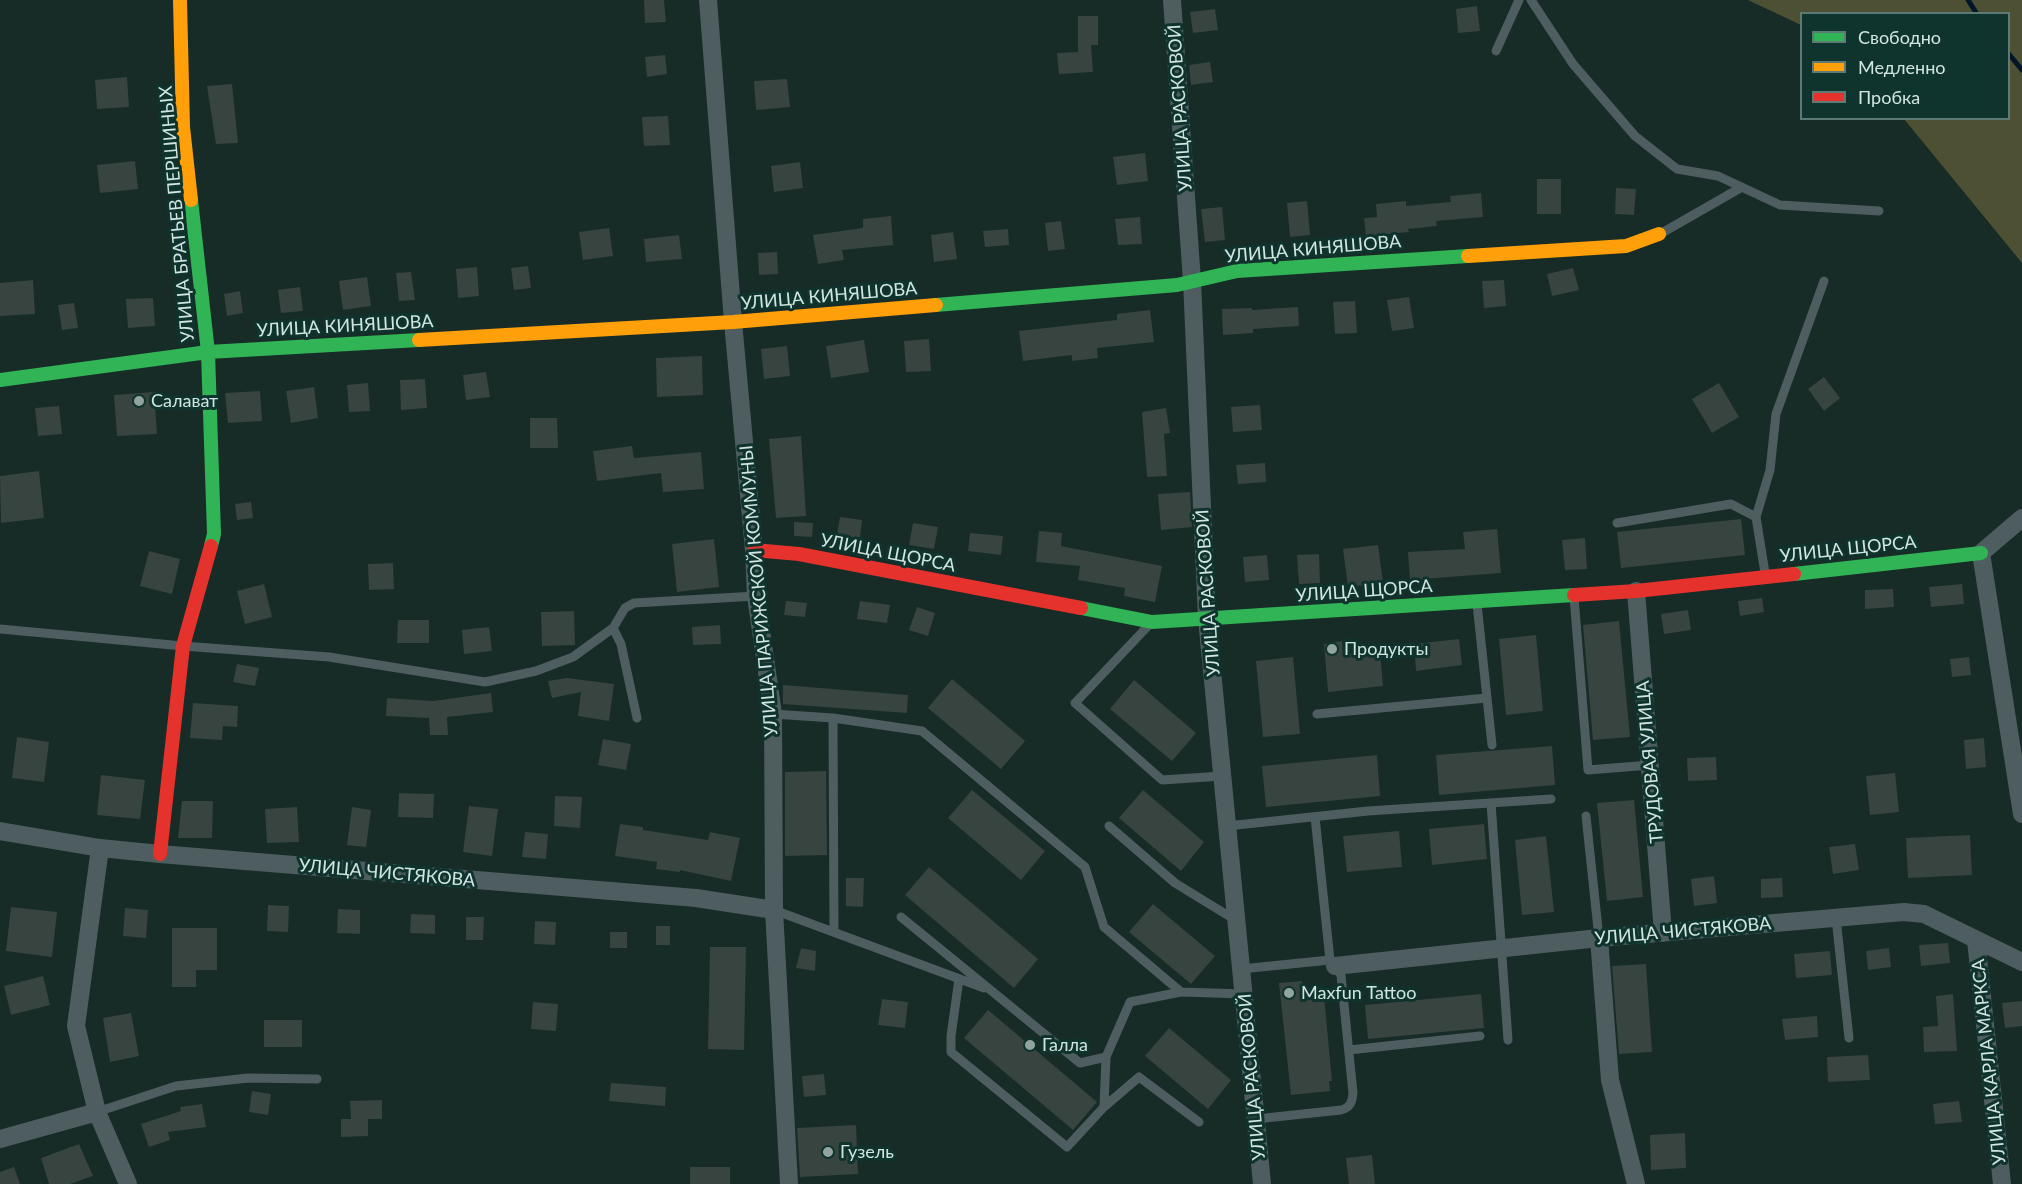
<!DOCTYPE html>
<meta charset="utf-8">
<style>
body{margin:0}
#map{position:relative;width:2022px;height:1184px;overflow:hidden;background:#172b27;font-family:Lato,sans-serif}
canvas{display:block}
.legend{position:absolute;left:1800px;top:12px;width:210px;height:108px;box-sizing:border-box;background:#0f332d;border:2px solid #5d7a75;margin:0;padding:8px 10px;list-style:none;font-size:18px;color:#d2e5e1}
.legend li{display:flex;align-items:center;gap:12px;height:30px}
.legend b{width:30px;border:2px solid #5d7a75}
</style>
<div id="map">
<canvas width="2022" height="1184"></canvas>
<ul class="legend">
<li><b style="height:8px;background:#30b455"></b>Свободно</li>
<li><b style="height:8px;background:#ff9f0a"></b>Медленно</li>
<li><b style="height:8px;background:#e5322d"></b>Пробка</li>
</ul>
</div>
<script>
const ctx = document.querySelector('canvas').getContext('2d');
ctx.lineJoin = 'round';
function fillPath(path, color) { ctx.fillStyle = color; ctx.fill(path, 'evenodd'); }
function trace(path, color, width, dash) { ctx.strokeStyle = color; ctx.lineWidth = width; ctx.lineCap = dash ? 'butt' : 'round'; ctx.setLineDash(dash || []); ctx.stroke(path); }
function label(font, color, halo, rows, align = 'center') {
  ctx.font = font + ' Lato,sans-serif'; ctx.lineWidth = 6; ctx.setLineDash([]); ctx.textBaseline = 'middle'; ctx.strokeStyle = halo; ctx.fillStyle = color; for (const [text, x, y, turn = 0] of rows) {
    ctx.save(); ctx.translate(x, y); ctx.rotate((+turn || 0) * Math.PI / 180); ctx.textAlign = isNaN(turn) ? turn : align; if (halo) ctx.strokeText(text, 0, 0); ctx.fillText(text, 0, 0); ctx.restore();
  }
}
fillPath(new Path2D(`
 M1748,0h274v263l-118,-144 104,-1v-104h-206l-1,11z`), '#4d5033');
trace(new Path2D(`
 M1968,0l9,14
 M2008,53l14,17`), '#021629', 5);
fillPath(new Path2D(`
 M644,0h20l2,22 -21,1z
 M1477,6l3,25 -22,2 -2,-24z
 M1215,9l3,21 -25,3 -3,-21z
 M1078,16h20v29h-7l2,27 -34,2 -2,-21 21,-1z
 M665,55l2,19 -20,3 -2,-20z
 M1210,62l3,20 -22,3 -2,-20z
 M127,77l2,30 -32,2 -2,-29z
 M787,79l3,28 -34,3 -2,-29z
 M232,84l6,59 -22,1 -9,-58z
 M668,116l2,29 -26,1 -2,-29z
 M1145,153l3,28 -31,4 -4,-28z
 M135,161l3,28 -38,4 -3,-28z
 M800,162l3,26 -29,4 -3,-26z
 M1537,179h24v35h-24z
 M1616,188l20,1 -2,26 -19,-1z
 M1481,193l2,24 -47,4 1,5 -29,3 1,3 -43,4 -2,-18 13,-1 -1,-13 30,-3v5l45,-4 -1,-6z
 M1307,201l3,34 -20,2 -3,-34z
 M1222,207l3,33 -20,2 -4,-33z
 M891,216l2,29 -51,5 2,10 -26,4 -5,-29 50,-7v-9z
 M1140,217l2,27 -24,1 -3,-26z
 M1061,221l4,28 -17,2 -3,-28z
 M609,228l4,28 -30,4 -4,-28z
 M1008,229l1,16 -24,2 -2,-16z
 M953,232l4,27 -23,3 -3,-27z
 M679,235l3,24 -36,3 -2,-23z
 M777,252l1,22 -19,1 -1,-22z
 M528,266l3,22 -17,2 -3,-22z
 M477,267l2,29 -21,2 -2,-29z
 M1573,268l6,22 -27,6 -5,-22z
 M411,272l4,28 -16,1 -3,-28z
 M367,277l4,29 -28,4 -4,-29z
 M33,280l2,34 -35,2v-33z
 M1504,280l2,26 -22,2 -2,-27z
 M300,287l3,24 -22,2 -3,-23z
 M240,291l3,22 -16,3 -3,-22z
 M1409,297l5,31 -22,3 -5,-31z
 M153,298l2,28 -27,2 -2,-29z
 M1355,301l2,32 -22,1 -2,-32z
 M74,303l4,25 -16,2 -4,-25z
 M1298,307l1,19 -46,3v4l-30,2 -1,-26 30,-1v2z
 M1150,310l4,32 -57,6 1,10 -26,3v-6l-49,6 -4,-30 98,-11v-6z
 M929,339l2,32 -25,1 -2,-31z
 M864,340l5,32 -38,6 -5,-32z
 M787,346l3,30 -26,3 -3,-30z
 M702,356l1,39 -46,2 -1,-39z
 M486,372l4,25 -24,3 -3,-25z
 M1824,377l16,21 -16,13 -16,-22z
 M425,379l2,29 -26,2 -1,-30z
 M368,383l2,28 -21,1 -2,-27z
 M1719,383l20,34 -27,16 -20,-34z
 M314,387l4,31 -27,5 -5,-32z
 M260,391l2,30 -34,2 -3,-30z
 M154,392l3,42 -40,2 -3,-41z
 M1260,405l2,25 -29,2 -2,-25z
 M59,406l3,28 -24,2 -3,-28z
 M1166,408l4,25 -6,1 3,42 -20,1 -5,-65z
 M530,418h27l1,30h-28z
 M801,436l5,80 -30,2 -7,-79z
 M632,446l2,12 67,-6 3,37 -41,3 -2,-19 -64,8 -4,-30z
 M1265,463l1,19 -28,2 -2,-19z
 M39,471l5,47 -43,5 -1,-47z
 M1190,492l2,35 -31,3 -3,-36z
 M251,502l2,16 -16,2 -2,-16z
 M840,517l22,3 -2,18 -23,-3z
 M1741,519l4,36 -124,13 -4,-36z
 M794,522l19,1 -1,14 -18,-1z
 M913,523l25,4 -4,22 -25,-4z
 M1497,529l4,44 -91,7 -2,-28 57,-3 -2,-17z
 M1039,531l23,2 -1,13 101,20 -7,36 -31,-6 1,-8 -47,-8 2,-14 -44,-4z
 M970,533l33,3 -2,19 -33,-4z
 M1585,538l2,31 -22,1 -3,-30z
 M714,539l5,48 -42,5 -5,-48z
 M1378,545l5,38 -35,4 -5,-38z
 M149,551l31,8 -8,35 -32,-8z
 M1319,554l1,29 -21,1 -2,-29z
 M1267,555l2,25 -24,2 -2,-25z
 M393,563l1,26 -25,1 -1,-26z
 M264,584l8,33 -27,7 -8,-33z
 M1962,584l2,20 -33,3 -2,-20z
 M1893,589l1,18 -29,2v-19z
 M1762,598l2,14 -24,4 -2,-15z
 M786,601l21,2 -2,14 -21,-2z
 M860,601l30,4 -3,18 -30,-4z
 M917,607l18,6 -7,23 -19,-6z
 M1688,610l3,20 -27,4 -3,-20z
 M574,611l1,34 -33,1 -1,-34z
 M398,620h31v23h-32z
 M1619,621l11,116 -37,3 -10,-115z
 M720,625l1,19 -28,1 -1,-18z
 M489,627l3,24 -28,3 -2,-24z
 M1536,635l7,76 -37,4 -7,-76z
 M1459,639l3,26 -46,6 -2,-27z
 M1342,641l1,13 37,-3 3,35 -55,6 -4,-48z
 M1293,657l7,77 -37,3 -7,-76z
 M1969,657l2,18 -19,2 -2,-18z
 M237,664l22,4 -4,18 -22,-4z
 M567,678l47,6 -5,37 -31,-5 3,-24 -29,6 -4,-17z
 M952,679l73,62 -24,28 -73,-61z
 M1134,680l62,53 -24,28 -62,-52z
 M783,685l125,10 -1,18 -124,-9z
 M491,693l2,19 -46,5 1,18h-18l-1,-17 -43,-2 1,-18 46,3z
 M193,703l45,3 -1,21 -14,-1 -1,14 -32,-2z
 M17,737l32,5 -5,40 -32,-4z
 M1984,738l2,29 -20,2 -2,-29z
 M603,739l28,5 -5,26 -28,-5z
 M1552,746l3,39 -116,10 -3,-40z
 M1377,755l3,41 -114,11 -4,-41z
 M1716,757l1,23 -29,1 -1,-23z
 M826,771l1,84 -42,1v-84z
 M1895,773l4,39 -29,3 -4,-39z
 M101,775l44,5 -5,39 -43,-4z
 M972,790l73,61 -24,29 -73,-62z
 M1143,790l61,52 -23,29 -62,-53z
 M399,793l35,1 -1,24 -35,-1z
 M555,796l27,1 -2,31 -26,-2z
 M1634,800l9,97 -36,4 -10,-98z
 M182,801h31l-1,37h-34z
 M469,806l29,3 -6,47 -29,-4z
 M297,807l2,35 -32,1 -2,-34z
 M352,807l19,3 -5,37 -19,-2z
 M620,824l23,3v3l65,10 2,-8 30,6 -9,43 -51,-11v2l-24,-3 1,-7 -42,-6z
 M1484,824l3,35 -55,6 -3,-36z
 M1399,831l3,36 -55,5 -4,-36z
 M525,832l23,2 -2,25 -24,-2z
 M1970,835l2,40 -64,3 -2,-40z
 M1546,836l8,76 -32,3 -7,-75z
 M1855,844l4,26 -26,4 -4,-27z
 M929,867l109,92 -24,29 -109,-93z
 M1714,876l3,27 -23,3 -3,-27z
 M846,878h18l-1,29 -17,-1z
 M1782,878l1,19 -22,1v-19z
 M1153,904l62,52 -24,28 -62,-52z
 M268,905l21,1 -1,26 -21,-1z
 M11,907l46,5 -5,45 -46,-6z
 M125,908l23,2 -2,28 -23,-2z
 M338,909l22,1v24l-23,-1z
 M411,914l24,1v19l-25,-1z
 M466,917h18l-1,23h-17z
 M535,921l21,1 -1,23 -21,-1z
 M656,926h14v19h-14z
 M172,928h45v42h-21v17h-24z
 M610,932h17v16h-17z
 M1948,943l2,20 -29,3 -2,-21z
 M710,947h36l-2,103 -36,-1z
 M801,948l15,3 -1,20 -19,-3z
 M1889,948l2,19 -23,3 -2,-19z
 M1830,951l2,24 -36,3 -2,-24z
 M1646,964l6,88 -33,2 -7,-88z
 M43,976l7,29 -39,10 -7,-29z
 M1302,981v8l17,-2 1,10 4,-1 8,85h-3l1,10 -39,4 -12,-112z
 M1481,994l3,34 -116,11 -3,-34z
 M1953,994l4,57 -33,1 -1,-25 15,-1 -2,-30z
 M882,999l26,3 -3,26 -27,-3z
 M2022,1001v25l-17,2 -3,-25z
 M533,1002l25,2 -2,27 -25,-2z
 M988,1010l109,92 -24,28 -109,-92z
 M131,1013l8,43 -29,6 -7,-44z
 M1817,1016l1,21 -33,3 -3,-21z
 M264,1020h38v27h-38z
 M1169,1028l62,52 -23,29 -63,-53z
 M1868,1055l2,25 -42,2 -1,-25z
 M824,1074l2,21 -22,2 -2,-21z
 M611,1083l55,4 -1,19 -56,-5z
 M252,1091l19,3 -3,21 -19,-3z
 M382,1100v19h-14v17l-27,1v-18h10l-1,-18z
 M1959,1101l3,21 -27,2 -2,-20z
 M202,1104l4,23 -38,5 2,8 -21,7 -8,-23 40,-13 -1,-4z
 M856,1125l2,49 -58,3 -3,-49z
 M1685,1133l1,35 -35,2 -1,-35z
 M79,1144l14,32 -23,8h-21l-8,-26z
 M1372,1155l3,29h-26l-3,-26z
 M14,1167l6,17h-20v-12z
 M690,1167h40v17h-40z`), '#37443f');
trace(new Path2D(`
 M1531,0l42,64 62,72 42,33 41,7 62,29 99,6
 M1496,51l23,-51
 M1660,234l82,-47
 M1617,523l114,-19 25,13
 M1765,573l-9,-56 14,-47 6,-56 48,-133
 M1574,597l14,173 62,-5
 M1477,604l15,141
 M1148,626l-73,77 87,77 60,-4
 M613,628l8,16 16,74
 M0,629l183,17 146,11 156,25 51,-11 37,-14 40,-29 12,-20 9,-5 122,-7
 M773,714l60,4 89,13 163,136 19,60 77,65 63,2
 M1317,714l170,-16
 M833,718l1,214
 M1491,803l17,237
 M1586,816l13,122
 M1109,826l66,57 62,38
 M1227,826l141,-15 183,-12
 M774,910l210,78
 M901,917l179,146 26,-6 24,-55 51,-10
 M1836,918l13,120
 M1241,969l89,-9
 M959,979l-8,57v16l116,95 37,-40 2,-50
 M1349,1050l131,-14
 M1104,1107l35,-30 60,45
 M97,1112l79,-26 72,-8 69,1
 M1256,1119l85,-9c10,-3 11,-8 12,-17l-12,-118 -11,-15 -15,-143`), '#4e5d60', 9);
trace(new Path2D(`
 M708,0l25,322 21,228 2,46 17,118 1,196 15,274
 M1172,0l20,281 15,338 55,565
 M2022,518l-41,35 41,261
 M1636,591l27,342
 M0,831l100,17 60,6 536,44 78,12
 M100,848l-24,178 21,86 31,72
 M1599,938l11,142 26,104
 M1976,940l26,244
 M1335,966l264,-28 305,-26 20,2 98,48
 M0,1139l97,-27`), '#4e5d60', 18);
trace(new Path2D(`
 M191,200l17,152 6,182 -3,12
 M936,305l241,-20 60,-14 231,-15
 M0,380l208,-28 211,-12
 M1794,574l187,-21
 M1081,608l71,14 422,-27`), '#30b455', 14);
trace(new Path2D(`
 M180,0l3,127 8,73
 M1468,256l158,-10 33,-12
 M419,340l314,-18 203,-17`), '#ff9f0a', 14);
trace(new Path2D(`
 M754,550l45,4 282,54
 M1574,595l62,-4 158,-17
 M160,854l23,-208 28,-100`), '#e5322d', 14);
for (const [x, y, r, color] of [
 [139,401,6,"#91a4a0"],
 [1332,649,6,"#91a4a0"],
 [1289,993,6,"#91a4a0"],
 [1030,1045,6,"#91a4a0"],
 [828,1152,6,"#91a4a0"]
]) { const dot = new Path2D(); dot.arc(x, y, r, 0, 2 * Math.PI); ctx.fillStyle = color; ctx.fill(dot); trace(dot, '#0f332d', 2); }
label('18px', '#d2e5e1', '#0f332d', [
 ["УЛИЦА РАСКОВОЙ",1180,108,-94],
 ["УЛИЦА БРАТЬЕВ ПЕРШИНЫХ",177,214,-95],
 ["УЛИЦА КИНЯШОВА",1313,249,-5],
 ["УЛИЦА КИНЯШОВА",829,296,-5],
 ["УЛИЦА КИНЯШОВА",345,326,-3],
 ["УЛИЦА ЩОРСА",1848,549,-6],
 ["УЛИЦА ЩОРСА",888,553,11],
 ["УЛИЦА ПАРИЖСКОЙ КОММУНЫ",759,591,-95],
 ["УЛИЦА ЩОРСА",1364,591,-4],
 ["УЛИЦА РАСКОВОЙ",1208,593,-94],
 ["ТРУДОВАЯ УЛИЦА",1650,762,-95],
 ["УЛИЦА ЧИСТЯКОВА",387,873,5],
 ["УЛИЦА ЧИСТЯКОВА",1683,931,-5],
 ["УЛИЦА КАРЛА МАРКСА",1989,1062,-96],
 ["УЛИЦА РАСКОВОЙ",1252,1077,-95]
]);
label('18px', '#d2e5e1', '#0f332d', [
 ["Салават",151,401],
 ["Продукты",1344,649],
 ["Maxfun Tattoo",1301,993],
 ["Галла",1042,1045],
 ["Гузель",840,1152]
], 'left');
</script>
